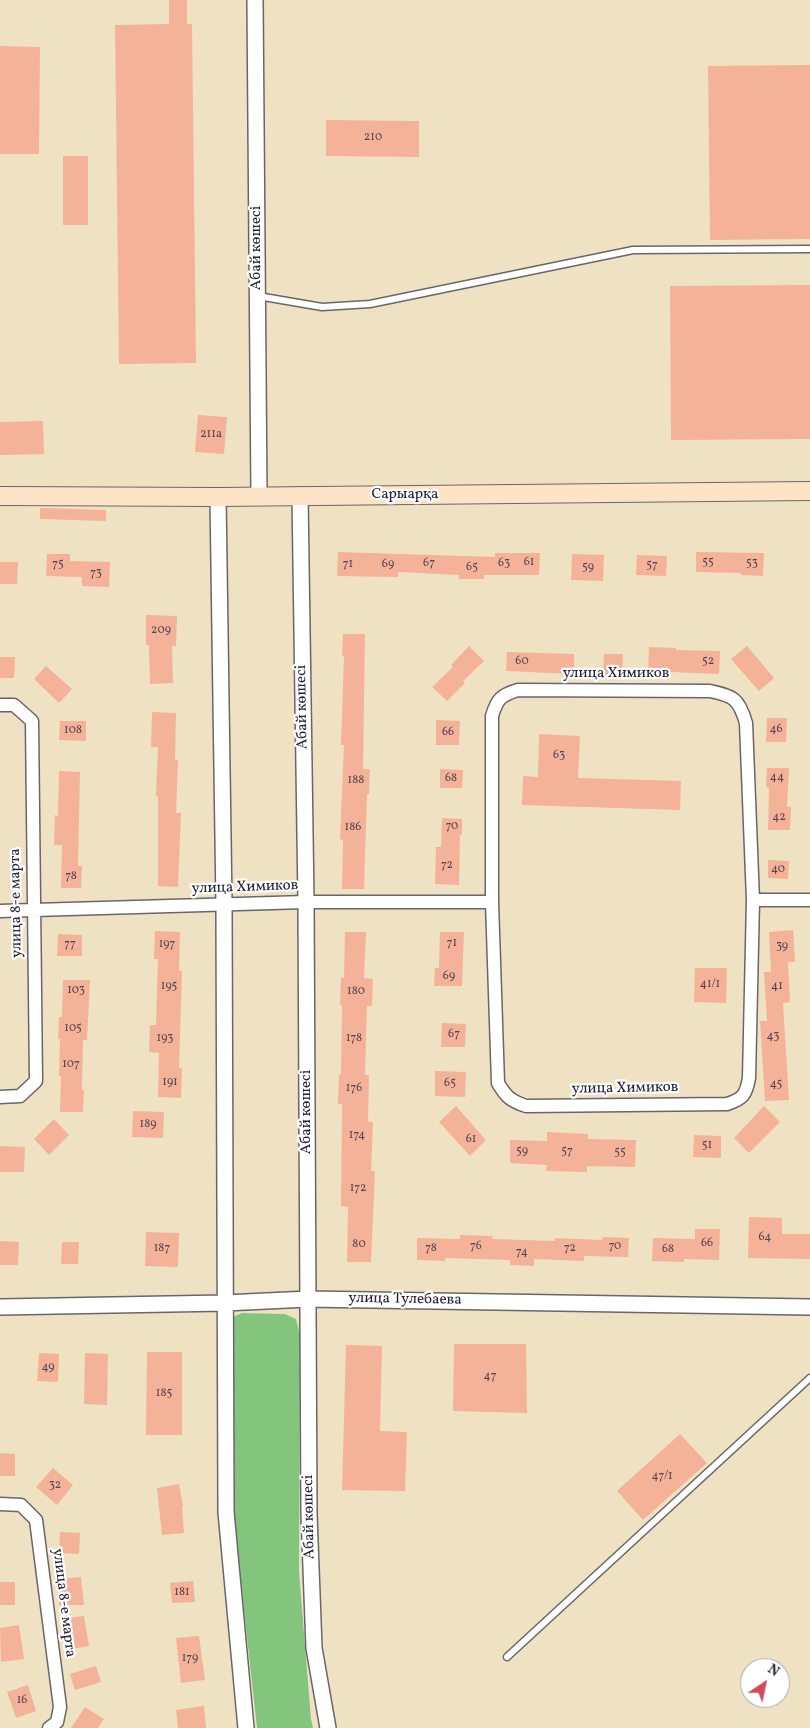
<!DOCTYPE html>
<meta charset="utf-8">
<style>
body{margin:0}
#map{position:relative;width:810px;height:1728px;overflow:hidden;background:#efe2c3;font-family:Vollkorn,serif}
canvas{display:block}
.north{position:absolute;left:740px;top:1658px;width:50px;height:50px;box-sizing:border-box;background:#fff;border:1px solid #a7a7b1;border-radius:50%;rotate:34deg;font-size:14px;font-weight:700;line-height:20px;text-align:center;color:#22223b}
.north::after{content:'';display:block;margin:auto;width:18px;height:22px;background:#d1495b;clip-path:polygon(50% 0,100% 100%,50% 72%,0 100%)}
</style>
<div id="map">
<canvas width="810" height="1728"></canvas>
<div class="north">N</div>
</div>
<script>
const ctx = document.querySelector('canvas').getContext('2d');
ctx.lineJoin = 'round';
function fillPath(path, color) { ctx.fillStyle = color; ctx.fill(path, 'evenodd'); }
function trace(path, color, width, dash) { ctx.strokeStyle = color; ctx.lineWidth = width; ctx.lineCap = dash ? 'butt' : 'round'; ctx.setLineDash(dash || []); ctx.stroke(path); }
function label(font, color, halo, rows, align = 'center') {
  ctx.font = font + ' Vollkorn,serif'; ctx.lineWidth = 4.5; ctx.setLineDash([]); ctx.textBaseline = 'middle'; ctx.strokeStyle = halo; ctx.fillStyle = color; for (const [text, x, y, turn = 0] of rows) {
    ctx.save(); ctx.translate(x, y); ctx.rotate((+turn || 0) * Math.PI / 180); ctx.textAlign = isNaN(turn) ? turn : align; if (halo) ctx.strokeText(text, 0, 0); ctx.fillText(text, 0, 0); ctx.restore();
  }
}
fillPath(new Path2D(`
 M242,1313l43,1 11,5 4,16 -1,237 12,147 2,9h-56l-27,-245 -1,-159 6,-8z`), '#84c57e');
fillPath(new Path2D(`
 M169,0h18v24h5l4,339 -77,1 -4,-339 54,-1z
 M0,46l40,1 -1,107h-39z
 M810,65v174l-100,1 -2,-174z
 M326,120l93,1v36l-93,-1z
 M63,156h25v69h-25z
 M810,285v154l-139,1 -1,-154z
 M198,415l29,2 -3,37 -29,-2z
 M43,421l1,33 -44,1v-33z
 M40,508l66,2v11l-66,-2z
 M338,552l157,5v-4h45l-1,22h-55v4h-25v-4l-61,-3v5l-61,-1z
 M696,552l68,1 -1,23 -22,-1v-2l-45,-1z
 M47,554h23v7l40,1 -1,25 -27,-1v-9l-36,-1z
 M572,554l32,1 -1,26 -32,-1z
 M637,555l30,1 -1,20 -30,-1z
 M0,562h18l-1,22h-17z
 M146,615l31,1 -1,30h-4l1,37 -23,1 -1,-39h-3z
 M343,634h22l-2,135h7l-1,25h-2l-3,95h-22l1,-49 -3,-1 4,-94h-3l3,-89h-2z
 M469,646l15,15 -21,20 2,2 -18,18 -15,-14 21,-20 -2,-2z
 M747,646l27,32 -15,13 -28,-32z
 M649,647l27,1v2l44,1 -1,23 -71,-3z
 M507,652l67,2v20l-68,-3z
 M604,654h19l-1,21h-19z
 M0,657h15l-1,21h-14z
 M46,666l26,23 -13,14 -25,-24z
 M152,712l24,1 -1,47h3l-2,53h5l-3,74 -20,-1v-90h-2l2,-49h-7z
 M767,718h20l-1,24h-20z
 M436,720l24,1 -1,24h-23z
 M60,721h26v20l-27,-1z
 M539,734l41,2 -2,42 103,3 -1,29 -158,-5 1,-29 15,1z
 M767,768h22l-2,39h4l-1,23h-22l1,-42 -3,-1z
 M440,769l23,1 -1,18h-22z
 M59,771l21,1 -2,94h4l-1,22h-20l1,-43h-8l1,-30 3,1z
 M442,818l20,1v16h-2l-1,50 -24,-1 1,-37h5z
 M768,860l21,1 -1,18 -20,-1z
 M793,930l2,32h-7l2,40 -7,1 6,97 -24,1 -5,-80h7l-3,-49h7l-2,-40z
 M155,931l25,1 -1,39h3l-3,97h3l-1,30 -23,-1 1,-44 -10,-1 1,-27h6l2,-66h-4z
 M345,932h21l-2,46 9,1 -1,27h-5l-2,69h4l-1,47h5l-2,49h4l-4,91h-24l1,-55 -7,-1 1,-102h-4l1,-30 2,1 1,-70h-2l1,-27h3z
 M440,932h24l-2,54h-28l1,-18h4z
 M58,934l24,1v21h-25z
 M695,968h32l-1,35 -32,-1z
 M63,980h27l-3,60h-4l-1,50h2l-1,22h-23l1,-36h-2l1,-37h-2l1,-22h3z
 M442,1023l24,1 -1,23h-24z
 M435,1071l31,1 -1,25 -30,-1z
 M456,1106l30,34 -16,16 -31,-34z
 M764,1106l16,16 -31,31 -15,-15z
 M133,1111l31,1 -1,26 -31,-1z
 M54,1119l15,16 -20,20 -15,-16z
 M547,1132l41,2v5l48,1 -1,27 -48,-1v6l-41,-1 1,-6 -37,-2v-23l37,1z
 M694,1135l27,1v22l-28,-1z
 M0,1146l25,1 -1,25h-24z
 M749,1217l33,1v16h28v25l-62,-1z
 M695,1229h25l-1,31 -35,-1v3l-32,-1 1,-23 42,1z
 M146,1232l33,1 -1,34 -33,-1z
 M460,1235l33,1 -1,3 63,2v-3l47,2 1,-3 26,1 -1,19 -44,-1v5l-50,-2v7l-24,-1v-5l-65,-2v3l-28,-1v-22l43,1z
 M0,1241l19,1 -1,23h-18z
 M62,1242h17l-1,22h-17z
 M454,1344h72l1,69 -74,-2z
 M346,1345l36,1 -2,85 27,1 -2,59 -63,-1z
 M147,1352h35v83h-36z
 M39,1353l20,1 -1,28 -21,-1z
 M85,1353l23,1 -1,51 -23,-1z
 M680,1434l27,29 -64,57 -26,-29z
 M0,1453l15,1v22h-15z
 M53,1468l20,17 -16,20 -21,-18z
 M179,1484l4,22 -1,1 2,26 -22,2 -5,-47z
 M60,1532l20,1 -1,21 -20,-1z
 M81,1577l3,28h-25l-2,-26z
 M193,1581l2,21 -23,1 -2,-20z
 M0,1582h15v23h-15z
 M84,1616l5,30 -25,4 -3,-31z
 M19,1625l5,34 -23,3 -1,-34z
 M199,1636l6,44 -24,3 -5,-45z
 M96,1666l5,16 -26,8 -5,-16z
 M28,1685l8,26 -20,7 -9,-26z
 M204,1706l2,22h-28l-2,-18z
 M85,1707l19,12 -6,9h-27z`), '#f4b299');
const service = new Path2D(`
 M258,296l64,11 48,-3 263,-54 177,-1
 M507,1657l303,-279`);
const minor = new Path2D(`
 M518,690l192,1c24,5 29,8 36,32l7,177 -4,178c-3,17 -6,21 -22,26l-201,2c-15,-5 -20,-9 -28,-23l-6,-181v-186c5,-17 9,-21 26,-26z
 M0,705h14l18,16 4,360 -16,15 -20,1
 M753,900h57
 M0,911l306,-9h186
 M0,1504l21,1 15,15 24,187 -3,15 -8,6`);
const tertiary = new Path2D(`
 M255,0l4,496
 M300,495l6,407 3,612 5,134 14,80
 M218,497l6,408 2,607 20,216
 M0,1307l225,-4 83,-4 502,8`);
const secondary = new Path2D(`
 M0,496l218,1 592,-6`);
trace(service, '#6a656b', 9);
trace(minor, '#6a656b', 15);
trace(tertiary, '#6a656b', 18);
trace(secondary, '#6a656b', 20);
trace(service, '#fff', 6);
trace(minor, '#fff', 12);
trace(tertiary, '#fff', 15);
trace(secondary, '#fee4c6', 18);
label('12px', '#564652', null, [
 ["210",373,138],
 ["211а",211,435],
 ["61",529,563],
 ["55",708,563],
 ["67",429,564],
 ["63",504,564],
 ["53",752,564],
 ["75",58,565],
 ["71",348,565],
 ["69",388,565],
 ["57",652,566],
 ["65",472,568],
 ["59",588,568],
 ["73",96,574],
 ["209",161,631],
 ["60",522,662],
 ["52",708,662],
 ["46",776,730],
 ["108",73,731],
 ["66",448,733],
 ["63",559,756],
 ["44",777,778],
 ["68",451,779],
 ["188",356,781],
 ["42",779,818],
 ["70",452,827],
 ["186",353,828],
 ["72",447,866],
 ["40",778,870],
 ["78",71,877],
 ["71",452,944],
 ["77",70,945],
 ["197",167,945],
 ["39",782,947],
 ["69",449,977],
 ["41/1",710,985],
 ["195",169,987],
 ["41",777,987],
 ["103",76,991],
 ["180",356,992],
 ["105",73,1029],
 ["67",454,1035],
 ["43",773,1037],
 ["193",165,1039],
 ["178",354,1039],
 ["107",71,1065],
 ["191",170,1083],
 ["65",450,1084],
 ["45",776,1085],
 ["176",354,1089],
 ["189",148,1125],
 ["174",357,1136],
 ["61",471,1140],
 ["51",707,1146],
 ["59",522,1152],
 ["57",567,1152],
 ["55",620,1153],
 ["172",358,1189],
 ["64",765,1238],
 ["66",707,1244],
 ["80",359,1245],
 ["76",476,1247],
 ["70",615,1247],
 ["187",162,1249],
 ["78",431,1249],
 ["72",570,1249],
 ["68",668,1250],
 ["74",522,1253],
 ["49",48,1368],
 ["47",490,1377],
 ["185",164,1394],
 ["47/1",662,1477],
 ["32",55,1486],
 ["181",182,1593],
 ["179",190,1659],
 ["16",22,1701]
]);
label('15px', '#22223b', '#fff', [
 ["Абай көшесі",257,248,-90],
 ["Сарыарқа",405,495],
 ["улица Химиков",616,674],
 ["Абай көшесі",303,707,-91],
 ["улица Химиков",245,888,-2],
 ["улица 8-е марта",17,903,-91],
 ["улица Химиков",625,1089,-1],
 ["Абай көшесі",307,1112,-90],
 ["улица Тулебаева",405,1300,1],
 ["Абай көшесі",310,1517,-91],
 ["улица 8-е марта",63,1603,83]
]);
</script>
